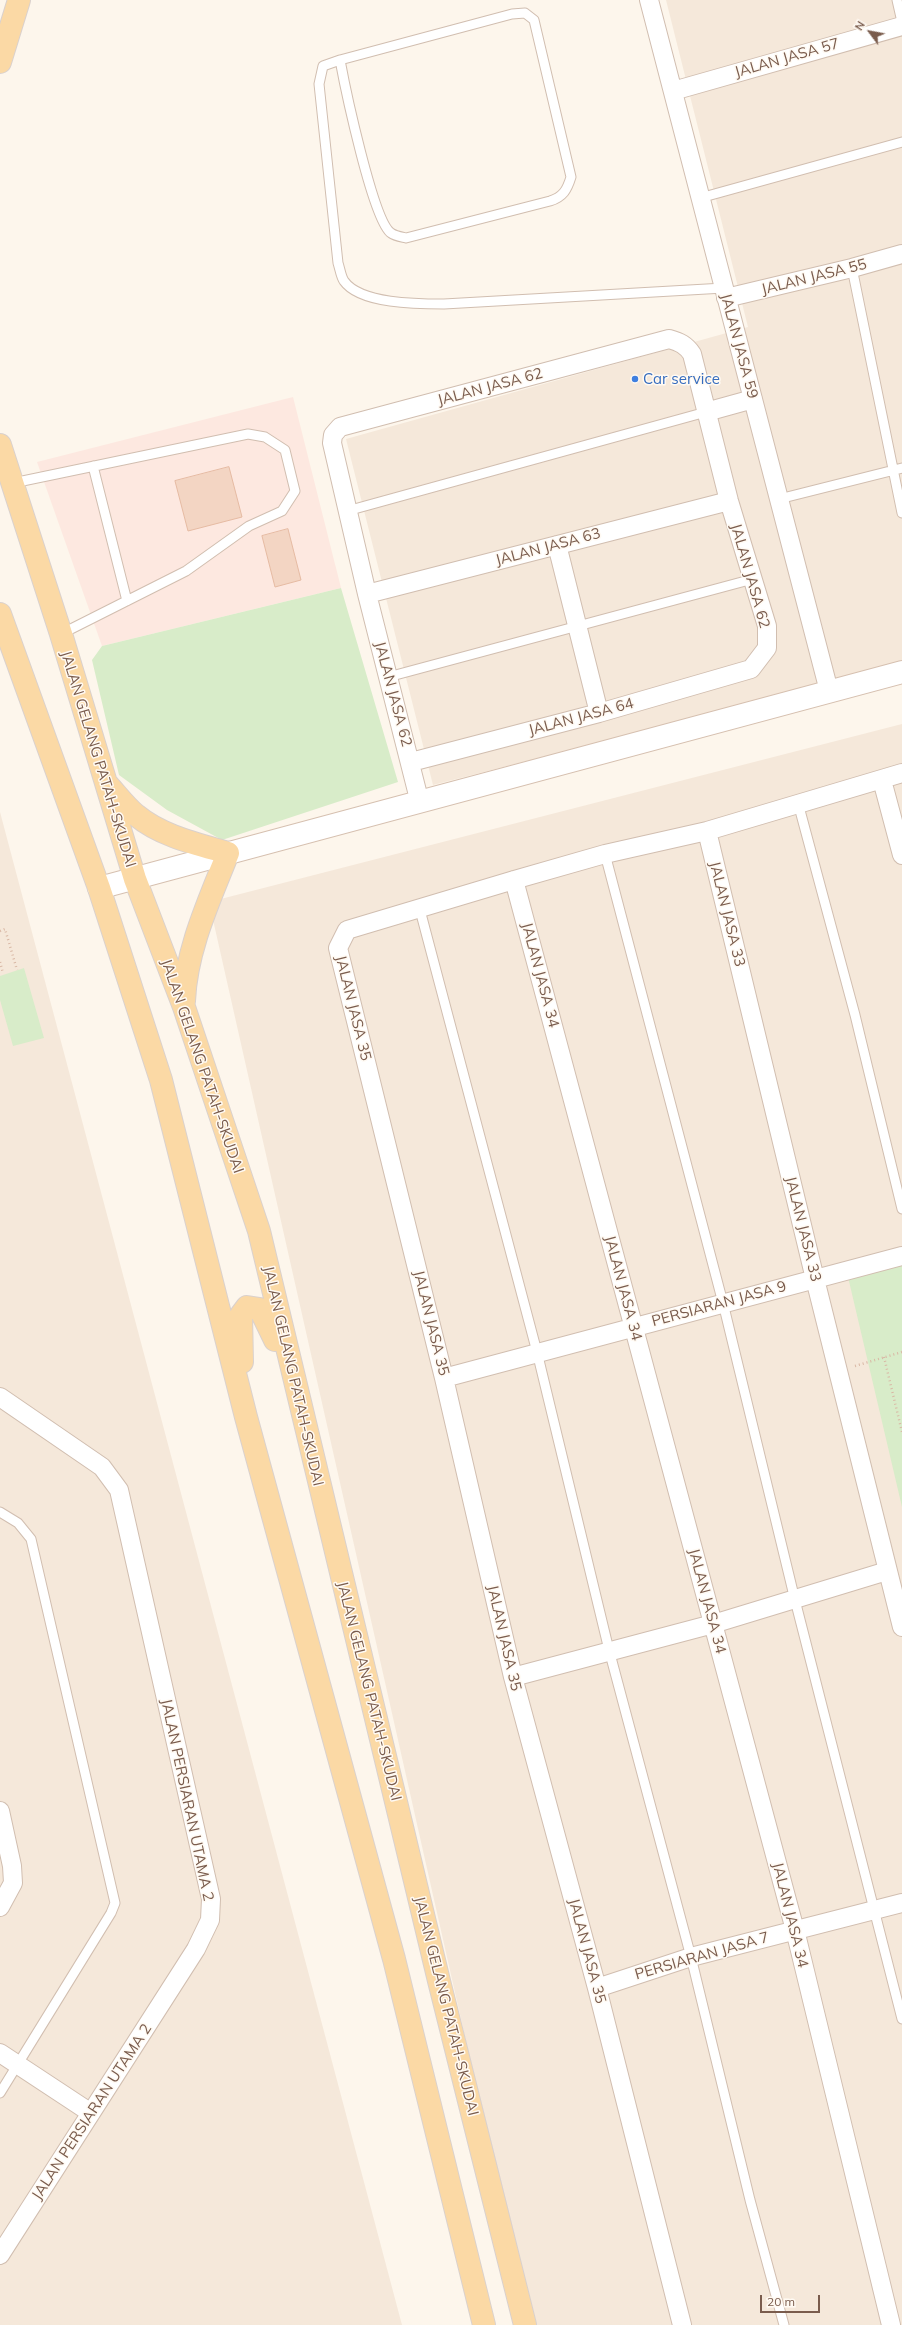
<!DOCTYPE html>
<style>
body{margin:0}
#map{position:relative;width:902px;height:2325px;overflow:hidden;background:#fdf6ec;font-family:Mulish,sans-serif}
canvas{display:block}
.north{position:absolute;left:850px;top:12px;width:40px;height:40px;-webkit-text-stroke:3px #fffaf3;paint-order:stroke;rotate:302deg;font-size:11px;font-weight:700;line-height:16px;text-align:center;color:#7a5c4d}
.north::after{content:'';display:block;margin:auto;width:14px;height:18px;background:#7a5c4d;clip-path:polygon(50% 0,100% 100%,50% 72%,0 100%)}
.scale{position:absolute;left:760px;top:2295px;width:60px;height:18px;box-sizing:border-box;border:2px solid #7a5c4d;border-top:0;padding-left:5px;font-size:12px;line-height:14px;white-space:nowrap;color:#7a5c4d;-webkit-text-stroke:3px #fffaf3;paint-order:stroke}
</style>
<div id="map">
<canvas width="902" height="2325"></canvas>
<div class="north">N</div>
<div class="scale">20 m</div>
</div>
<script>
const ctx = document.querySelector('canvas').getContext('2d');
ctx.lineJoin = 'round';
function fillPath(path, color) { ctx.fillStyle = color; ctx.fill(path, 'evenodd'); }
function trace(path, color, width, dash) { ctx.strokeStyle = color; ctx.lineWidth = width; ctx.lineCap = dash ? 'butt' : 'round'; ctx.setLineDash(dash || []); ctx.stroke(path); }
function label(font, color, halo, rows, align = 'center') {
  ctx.font = font + ' Mulish,sans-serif'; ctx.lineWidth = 3; ctx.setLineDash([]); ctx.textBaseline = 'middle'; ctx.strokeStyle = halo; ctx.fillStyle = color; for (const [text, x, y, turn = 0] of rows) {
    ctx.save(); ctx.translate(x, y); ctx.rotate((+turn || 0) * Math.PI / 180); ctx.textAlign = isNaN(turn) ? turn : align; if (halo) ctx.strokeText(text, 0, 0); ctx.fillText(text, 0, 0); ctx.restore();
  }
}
fillPath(new Path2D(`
 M666,0h236v665l-469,120 -87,-346 402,-112z
 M902,724v1601h-372l-321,-1423z
 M0,812l402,1513h-402z`), '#f5e8da');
fillPath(new Path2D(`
 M293,397l48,191 -239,58 -65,-184z`), '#fde8e0');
fillPath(new Path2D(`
 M341,588l57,194 -176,58 -55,-30 -48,-35 -27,-115 10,-14z
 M24,968l20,70 -31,8 -13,-46v-24z
 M902,1262v245l-54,-230z`), '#d8ecc9');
const building = new Path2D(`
 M229,467l13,50 -54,14 -13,-50z
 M288,529l13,51 -26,7 -13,-51z`);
fillPath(building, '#f3d5c3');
trace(building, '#e6bba3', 1);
const lane = new Path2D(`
 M897,0l5,22
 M340,60c5,27 33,161 51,173 4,3 11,4 15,5l144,-37c13,-4 17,-11 21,-24l-37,-157 -9,-7 -13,1 -172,46 -17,6 -4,18 19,179c2,6 3,14 6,18 16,23 74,23 100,23l280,-16
 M700,198l202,-56
 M852,268l50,245
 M93,466l34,135
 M13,483l235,-49 17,3 20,13 10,41 -13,20 -33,15 -63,45 -125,63
 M779,499l123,-31
 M347,511l359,-99
 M388,677l365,-98
 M798,803l57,212 47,194
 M605,854l118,449 72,297 107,419
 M420,910l117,442 72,298 82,307 59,243 34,125
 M0,1512l18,11 13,16 84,364 -4,10 -111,180`);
const street = new Path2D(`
 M649,0l180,691
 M673,91l229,-65
 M726,298l126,-30 50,-14
 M706,412l47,-13
 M557,545l42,168
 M367,594l362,-93
 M411,762l188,-49 152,-44 16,-21v-22l-38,-125 -37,-147c-6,-9 -12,-12 -23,-15l-329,88 -7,8 -1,8 35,151 53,209
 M882,780l20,75
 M707,831l108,448 87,348
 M514,880l281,1050 96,395
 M444,1378l458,-122
 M0,1397l102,70 17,23 92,409 -1,21 -14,29 -196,306
 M513,1677l200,-53 174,-53
 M0,1811l12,55 1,17 -13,24
 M597,1988l94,-31 211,-54
 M0,2053l91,60
 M682,2325l-85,-337 -84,-311 -69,-299 -106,-430 9,-18 167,-50 91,-26 102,-23 195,-58`);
const secondary = new Path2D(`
 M99,888l803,-216`);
const primary = new Path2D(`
 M0,62l19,-62
 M0,445l61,189 74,245 49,128 75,224 180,750 86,344
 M0,614l99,274 62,192 85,337 148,542 90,366
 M108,785c9,10 18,22 28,30 25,21 61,29 92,38 -19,48 -42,97 -44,148
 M242,1362l-1,-47 6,-8 13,2 15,31`);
trace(lane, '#d1beb0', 11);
trace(street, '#d1beb0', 20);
trace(secondary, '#d6c0b0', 24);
trace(primary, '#dad1cd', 24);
trace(new Path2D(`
 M0,931l5,-2 12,41
 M0,962l3,11
 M884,1357l18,75
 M855,1366l47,-14`), '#d9b8a5', 2.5, [1, 3]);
trace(lane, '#fff', 9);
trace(street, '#fff', 18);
trace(secondary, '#fff', 22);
trace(primary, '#fbd9a5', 22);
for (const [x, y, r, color] of [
 [635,379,4,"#3f7fe0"]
]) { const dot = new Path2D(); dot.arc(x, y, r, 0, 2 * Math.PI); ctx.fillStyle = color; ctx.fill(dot); trace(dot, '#fffaf3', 1.5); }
label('15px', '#7a5c4d', '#fffaf3', [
 ["JALAN JASA 57",787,58,-16],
 ["JALAN JASA 55",814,277,-14],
 ["JALAN JASA 59",739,346,75],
 ["JALAN JASA 62",490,387,-15],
 ["JALAN JASA 63",548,547,-15],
 ["JALAN JASA 62",750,576,74],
 ["JALAN JASA 62",393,694,75],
 ["JALAN JASA 64",581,717,-15],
 ["JALAN GELANG PATAH-SKUDAI",98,759,73],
 ["JALAN JASA 33",727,914,76],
 ["JALAN JASA 34",540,975,75],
 ["JALAN JASA 35",353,1008,76],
 ["JALAN GELANG PATAH-SKUDAI",202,1066,71],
 ["JALAN JASA 33",803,1229,76],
 ["JALAN JASA 34",623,1288,75],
 ["PERSIARAN JASA 9",719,1304,-15],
 ["JALAN JASA 35",431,1323,76],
 ["JALAN GELANG PATAH-SKUDAI",293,1376,77],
 ["JALAN JASA 34",707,1601,75],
 ["JALAN JASA 35",504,1638,77],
 ["JALAN GELANG PATAH-SKUDAI",369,1691,76],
 ["JALAN PERSIARAN UTAMA 2",187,1800,78],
 ["JALAN JASA 34",790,1915,76],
 ["JALAN JASA 35",587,1951,75],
 ["PERSIARAN JASA 7",702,1956,-16],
 ["JALAN GELANG PATAH-SKUDAI",446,2006,76],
 ["JALAN PERSIARAN UTAMA 2",92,2112,-57]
]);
label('15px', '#366cbe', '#fffaf3', [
 ["Car service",643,379]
], 'left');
</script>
